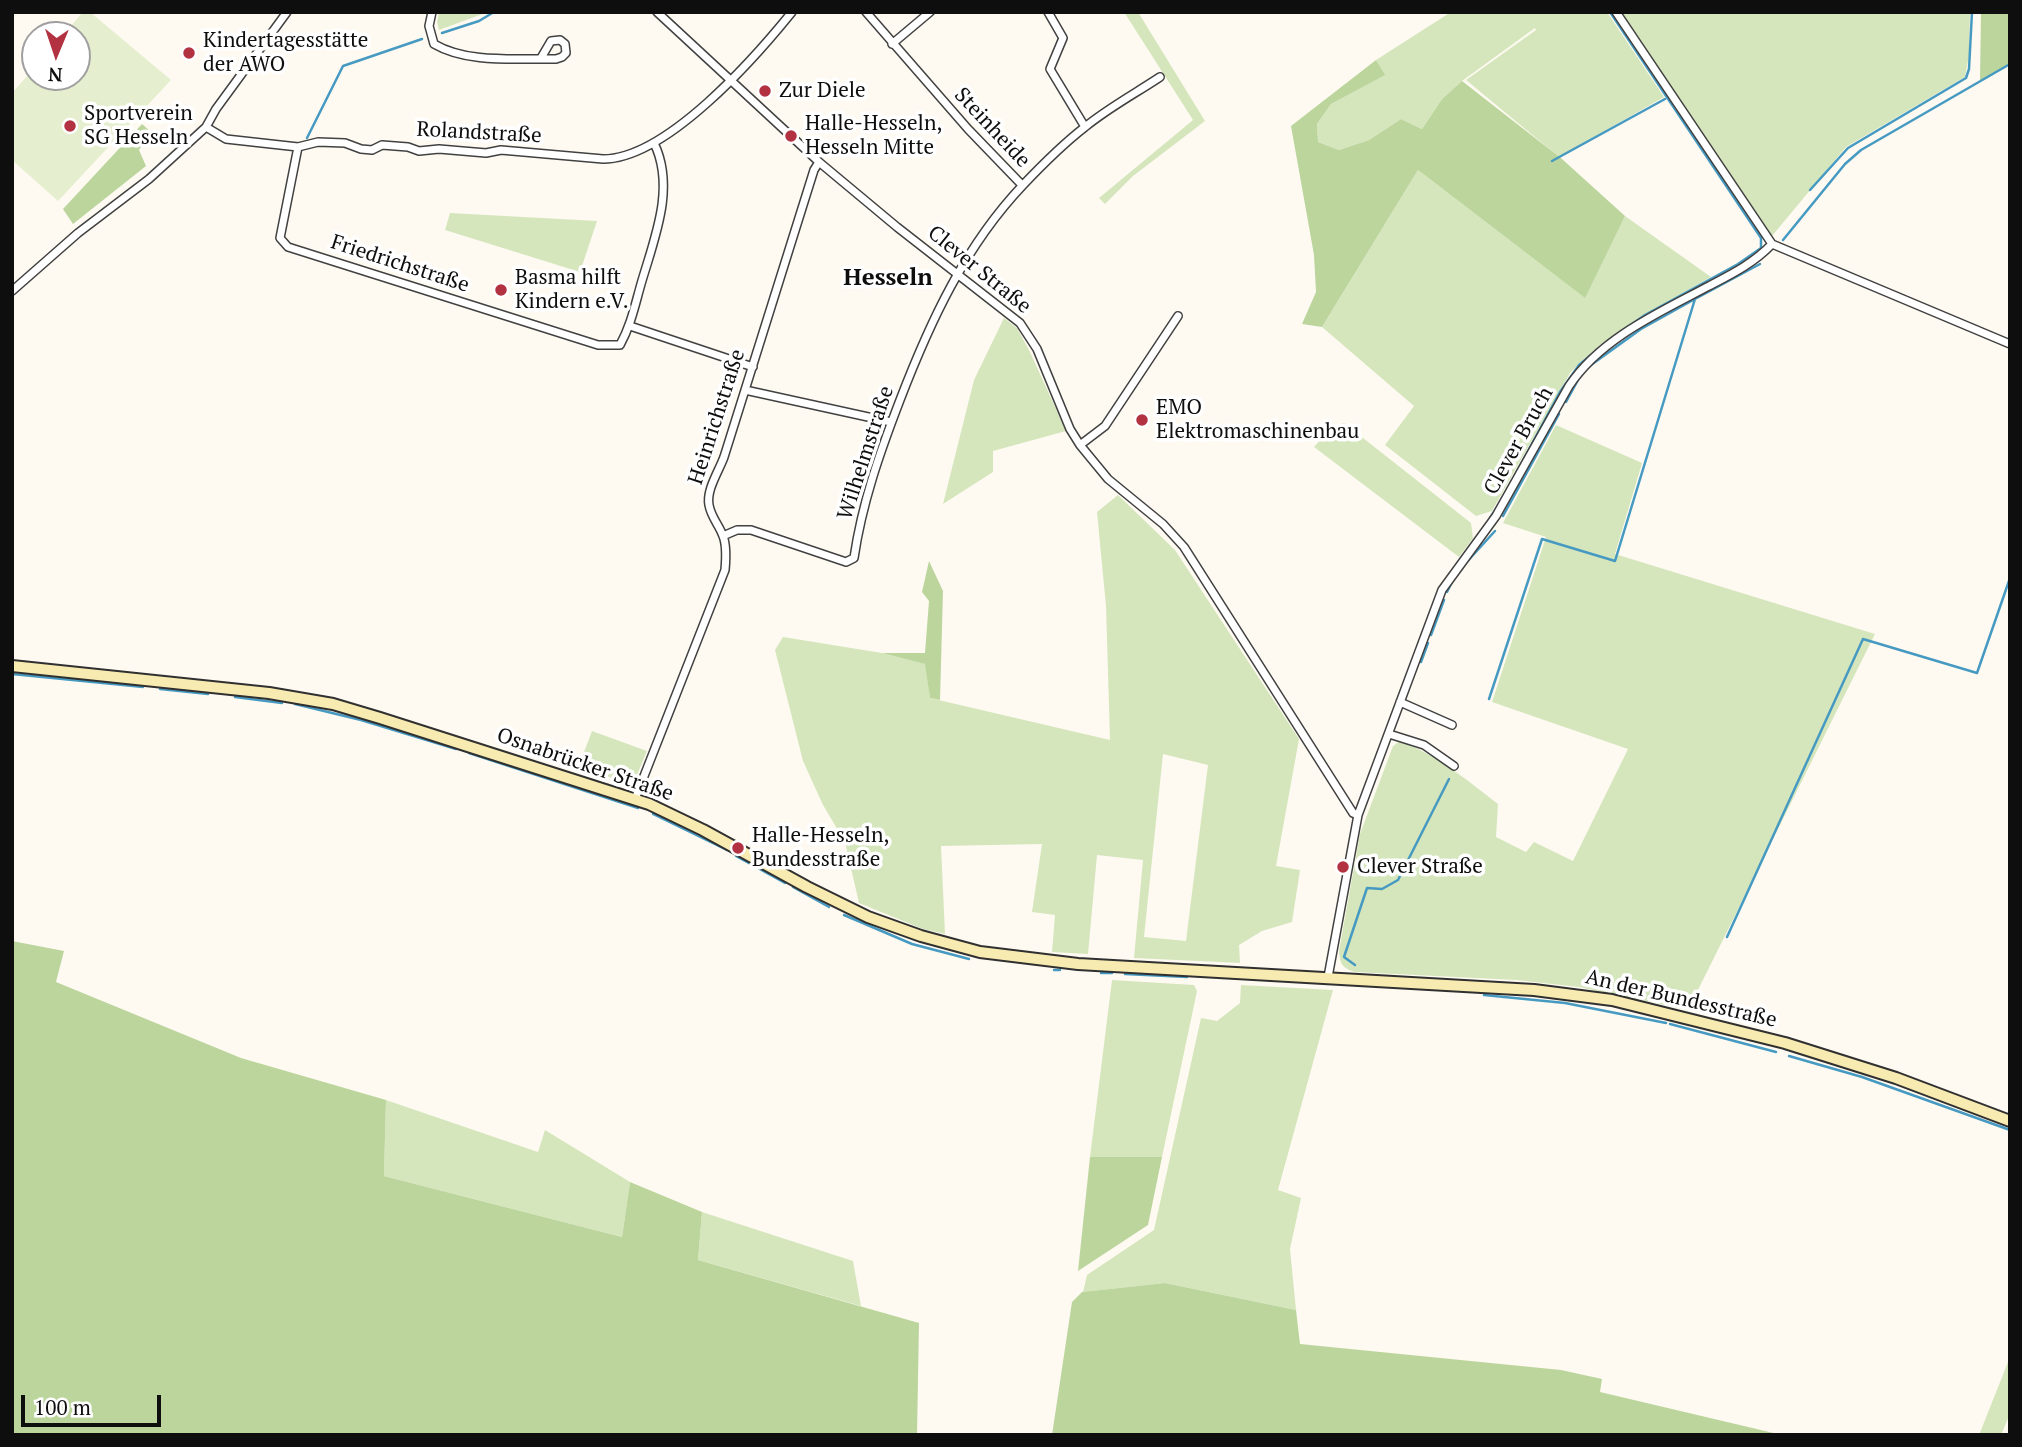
<!DOCTYPE html>
<meta charset="utf-8">
<style>
body{margin:0}
#map{position:relative;width:2022px;height:1447px;overflow:hidden;background:#fefaf1;font-family:"PT Serif",serif}
canvas{display:block}
.frame{position:absolute;inset:0;border:14px solid #0e0e0e;pointer-events:none}
.north{position:absolute;left:21px;top:21px;width:70px;height:70px;box-sizing:border-box;background:#fff;border:2px solid #9f9f9f;border-radius:50%;rotate:182deg;font-size:19px;font-weight:700;line-height:28px;text-align:center;color:#0e0e0e}
.north::after{content:'';display:block;margin:auto;width:24px;height:32px;background:#b33242;clip-path:polygon(50% 0,100% 100%,50% 72%,0 100%)}
.scale{position:absolute;left:21px;top:1395px;width:140px;height:32px;box-sizing:border-box;border:4px solid #0e0e0e;border-top:0;padding-left:9px;font-size:21px;line-height:24px;white-space:nowrap;color:#0e0e0e;-webkit-text-stroke:5px #fff;paint-order:stroke}
</style>
<div id="map">
<canvas width="2022" height="1447"></canvas>
<div class="frame"></div>
<div class="north">N</div>
<div class="scale">100 m</div>
</div>
<script>
const ctx = document.querySelector('canvas').getContext('2d');
ctx.lineJoin = 'round';
function fillPath(path, color) { ctx.fillStyle = color; ctx.fill(path, 'evenodd'); }
function trace(path, color, width, dash) { ctx.strokeStyle = color; ctx.lineWidth = width; ctx.lineCap = dash ? 'butt' : 'round'; ctx.setLineDash(dash || []); ctx.stroke(path); }
function label(font, color, halo, rows, align = 'center') {
  ctx.font = font + ' "PT Serif",serif'; ctx.lineWidth = 7; ctx.setLineDash([]); ctx.textBaseline = 'middle'; ctx.strokeStyle = halo; ctx.fillStyle = color; for (const [text, x, y, turn = 0] of rows) {
    ctx.save(); ctx.translate(x, y); ctx.rotate((+turn || 0) * Math.PI / 180); ctx.textAlign = isNaN(turn) ? turn : align; if (halo) ctx.strokeText(text, 0, 0); ctx.fillText(text, 0, 0); ctx.restore();
  }
}
fillPath(new Path2D(`
 M439,12h49l-49,18 -2,-8z
 M1124,12h14l67,109 -72,55 -28,28 -6,-6 94,-78z
 M1451,12h156l57,85 -105,60 -93,-77 70,-50 -1,-2 -73,53 -20,18 -20,30 -21,-10 -32,21 -30,10 -21,-8 -1,-18 14,-20 53,-29 -8,-15z
 M1620,12h350l-1,43 -4,22 -119,70 -74,89z
 M1418,170l166,127 41,-81 86,61c-49,28 -101,54 -141,96l-78,138 -16,5 -91,-71 29,-39 -92,-79z
 M450,213l147,8 -17,51 -135,-42z
 M1004,318l13,10 13,24 36,79 -73,20v21l-50,32 31,-124z
 M1344,423l127,100 2,15 -14,19 -145,-110 19,-21z
 M1556,425l86,38 -27,91 260,80 -187,376 -109,-23 -63,-7 -161,-8c-13,-4 -15,-8 -16,-21l21,-117 33,-88 7,-5c37,14 67,39 98,63l-2,33 30,15 8,-10 39,19 55,-112 -136,-47 54,-165 -43,-14z
 M1118,495l57,55 124,189 -23,127 24,4 -8,52 -30,9 -23,14 1,18 -106,-5 9,-98 -46,-5 -9,99 -36,-2 3,-37 -23,-3 10,-68 -101,2 4,88 -22,-5 -64,-26 -14,-61 -22,-37 -20,-44 -28,-111 8,-13 99,16 44,11 4,34 180,42 -4,-134 -9,-94zM1163,754l45,11 -22,176 -42,-4z
 M592,731l55,20 -10,24 -11,7 -48,-14z
 M1112,980l82,5 3,6 -35,166h-72z
 M1241,985l92,5 -55,200 23,8 -11,51 6,61 -131,-27 -82,9 4,-17 67,-45 47,-212 16,3 23,-18z
 M386,1100l152,52 7,-22 85,52 -8,55 -238,-61z
 M702,1212l151,49 8,45 -163,-46z
 M2010,1357v57l-9,21h-22z`), '#d5e6bd');
fillPath(new Path2D(`
 M1981,12h29v51l-30,18z
 M1376,60l9,15 -54,29 -14,20 1,18 21,8 30,-10 32,-21 21,10 20,-30 20,-18 100,78 63,57 -40,82 -167,-128 -96,157 -20,-3 14,-32 -2,-37 -23,-129z
 M142,124l9,8 -12,18 7,16 -73,58 -10,-15z
 M929,561l14,30 -3,109 -10,-2 -5,-34 -43,-11h43l4,-52 -7,-9z
 M12,941l52,10 -8,31 185,76 145,42 -2,76 238,61 8,-55 72,30 -4,48 221,63 -2,112h-905z
 M1090,1157h72l-14,68 -70,46z
 M1165,1283l131,27 4,34 261,26 41,9 -2,13 182,43h-730l20,-133 10,-10z`), '#bbd59d');
fillPath(new Path2D(`
 M83,12h7l81,68 -113,121 -46,-41v-67l23,-26v10h42v-42h-14z`), '#e5eece');
trace(new Path2D(`
 M442,33l37,-12 15,-9
 M307,138l36,-72 79,-27
 M1552,161l113,-62
 M1810,190l38,-42 118,-70 3,-9 3,-57
 M1783,240l62,-76 16,-14 149,-86
 M1591,365l50,-36 54,-30
 M1566,402l12,-22
 M1515,475l45,-83 19,-27 30,-25 36,-25 93,-51 23,-16v-10l-4,-6 -147,-220
 M1503,516l56,-102
 M1490,518l8,-12
 M1464,565l31,-34
 M1447,592l5,-10
 M1431,635l13,-35
 M1421,662l7,-19
 M12,674l131,13
 M160,689l48,5
 M235,697l47,6
 M1489,699l53,-160 73,22 80,-262 65,-35
 M295,704l66,16 95,29
 M469,753l169,55
 M653,814l74,36
 M736,856l49,27
 M793,887l36,20
 M844,915l68,29 57,15
 M1727,937l136,-298 114,34 33,-95
 M1355,965l-11,-8 23,-69 15,1 16,-9 51,-101
 M1054,970h6
 M1101,973h11
 M1125,974l62,3
 M1484,995l81,8 101,20
 M1670,1024l106,28
 M1789,1056l73,21 148,53`), '#469ac2', 2.5);
const minor = new Path2D(`
 M432,12l-3,14 5,18c34,20 83,14 122,15l6,-2 4,-4 -1,-9 -5,-4 -9,1 -10,17
 M657,12l162,150 78,65 123,96 17,26 33,80 10,16 28,34 55,45 21,23 169,266 5,2
 M866,12l102,117 54,56
 M1048,12l15,26 -13,31 35,58
 M1616,12l156,232 238,100
 M892,44l38,-32
 M206,127l20,12 72,8 20,-5 27,1 16,6 11,1 10,-5 26,2 11,4 20,-2 47,4 15,-3 102,9c63,0 151,-100 189,-147
 M298,147l-18,91 8,9 310,98h22c11,-20 15,-40 21,-61 13,-45 35,-96 13,-141
 M12,291l66,-58 71,-54 57,-52 10,-18 71,-97
 M630,326l123,41
 M745,390l146,32
 M1080,445l25,-19 73,-110
 M723,536l14,-6h14l95,32 8,-4c8,-55 26,-106 46,-158 30,-78 65,-154 123,-215 19,-20 40,-41 62,-58 23,-19 51,-34 75,-50
 M1400,702l52,23
 M1389,734l35,11 30,21
 M635,799l90,-229c1,-11 2,-24 -2,-34 -4,-11 -12,-19 -14,-31 -3,-15 10,-34 15,-48l90,-287 5,-8
 M1328,977l30,-162 84,-225 54,-74 73,-130c32,-48 91,-74 140,-100 23,-12 45,-23 63,-42`);
const secondary = new Path2D(`
 M12,666l257,27 64,11 47,14 269,86 54,26 104,57 61,30 53,19 59,16 98,12 456,26 78,10 173,43 111,35 114,43`);
trace(minor, '#414141', 10);
trace(secondary, '#303030', 14);
trace(minor, '#fff', 7);
trace(secondary, '#f8ebb1', 10);
for (const [x, y, r, color] of [
 [189,53,7,"#b33242"],
 [765,91,7,"#b33242"],
 [70,126,7,"#b33242"],
 [791,136,7,"#b33242"],
 [501,290,7,"#b33242"],
 [1142,420,7,"#b33242"],
 [738,848,7,"#b33242"],
 [1343,867,7,"#b33242"]
]) { const dot = new Path2D(); dot.arc(x, y, r, 0, 2 * Math.PI); ctx.fillStyle = color; ctx.fill(dot); trace(dot, '#fff', 2.5); }
label('21px', '#0e0e0e', '#fff', [
 ["Kindertagesstätte",203,41],
 ["der AWO",203,65],
 ["Zur Diele",779,91],
 ["Sportverein",84,114],
 ["SG Hesseln",84,138],
 ["Halle-Hesseln,",805,124],
 ["Hesseln Mitte",805,148],
 ["Basma hilft",515,278],
 ["Kindern e.V.",515,302],
 ["EMO",1156,408],
 ["Elektromaschinenbau",1156,432],
 ["Halle-Hesseln,",752,836],
 ["Bundesstraße",752,860],
 ["Clever Straße",1357,867]
], 'left');
label('21px', '#0e0e0e', '#fff', [
 ["Steinheide",992,128,47],
 ["Rolandstraße",479,133,3],
 ["Friedrichstraße",400,264,18],
 ["Clever Straße",979,270,39],
 ["Heinrichstraße",717,417,-72],
 ["Clever Bruch",1519,441,-61],
 ["Wilhelmstraße",866,453,-72],
 ["Osnabrücker Straße",585,765,19],
 ["An der Bundesstraße",1681,999,13]
]);
label('bold 24px', '#0e0e0e', '#fff', [
 ["Hesseln",888,278]
]);
</script>
